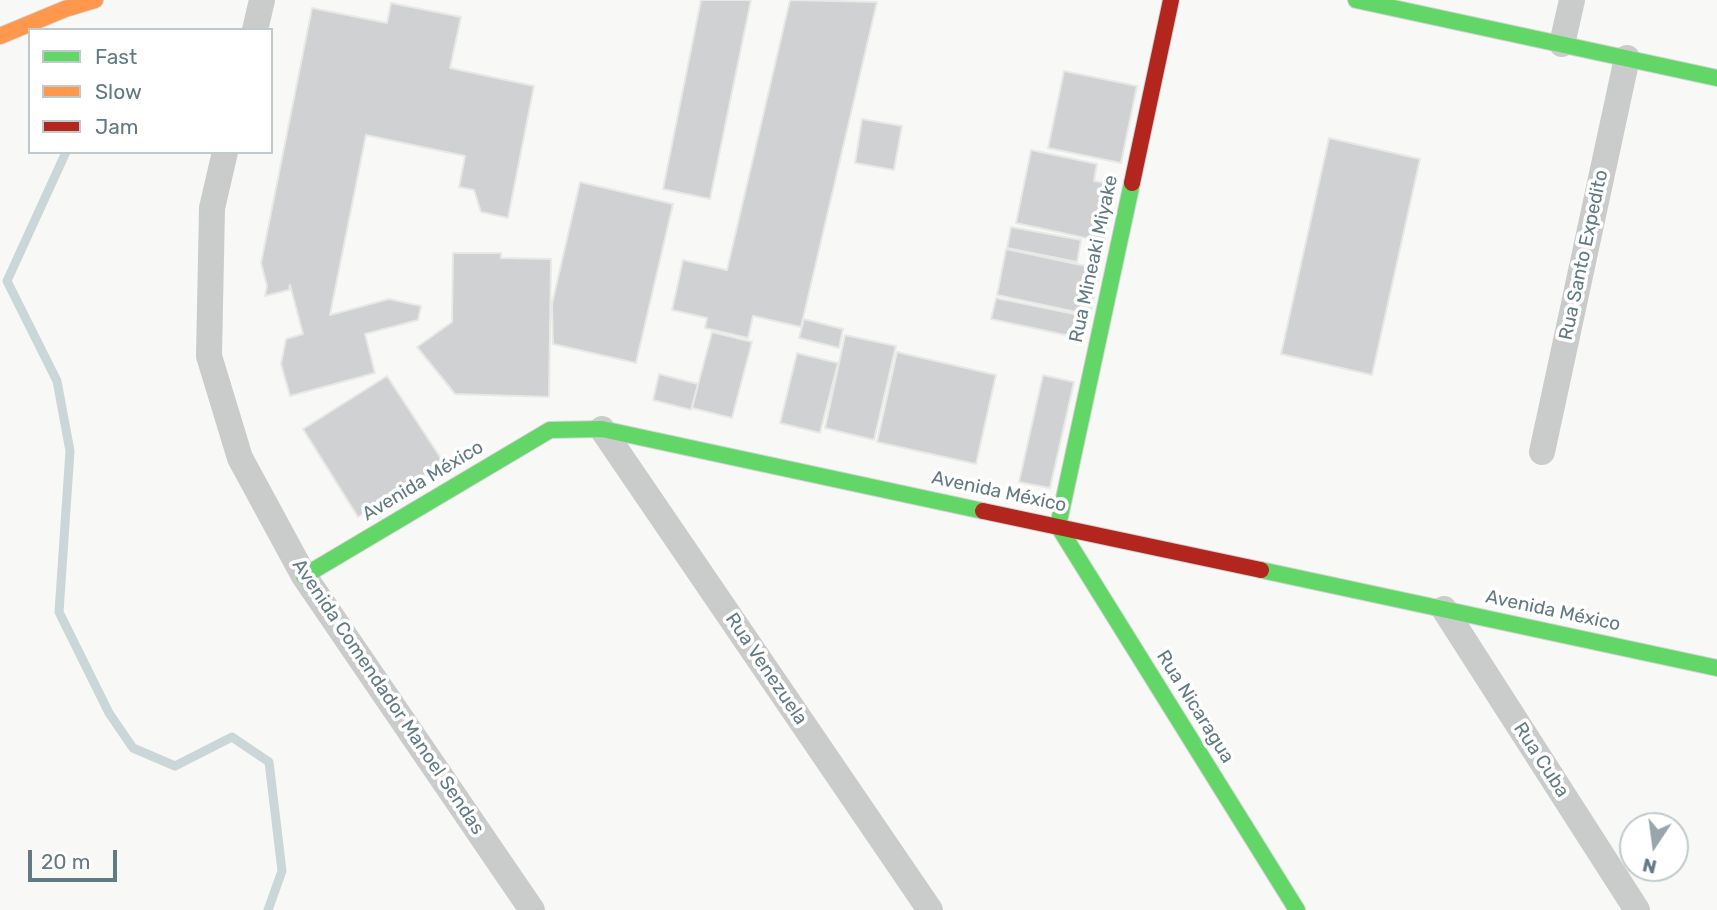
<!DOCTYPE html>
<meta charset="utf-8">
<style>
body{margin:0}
#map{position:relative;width:1717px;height:910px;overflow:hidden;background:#f8f8f7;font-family:Rubik,sans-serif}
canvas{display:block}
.legend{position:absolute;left:28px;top:28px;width:245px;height:126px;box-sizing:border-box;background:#fff;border:2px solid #c0cacd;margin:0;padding:9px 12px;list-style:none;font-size:21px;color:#627a83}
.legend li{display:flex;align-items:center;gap:14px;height:35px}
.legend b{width:35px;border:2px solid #c0cacd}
.north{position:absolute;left:1619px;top:812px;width:70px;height:70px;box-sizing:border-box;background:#fff;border:2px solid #c0cacd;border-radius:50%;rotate:193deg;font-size:19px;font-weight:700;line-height:28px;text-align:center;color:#627a83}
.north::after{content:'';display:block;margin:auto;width:24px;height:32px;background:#96a6ac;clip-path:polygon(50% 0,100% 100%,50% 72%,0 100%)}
.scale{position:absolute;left:28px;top:850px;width:89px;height:32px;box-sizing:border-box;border:4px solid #627a83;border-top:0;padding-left:9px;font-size:21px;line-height:24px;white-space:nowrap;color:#627a83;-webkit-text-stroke:5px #fff;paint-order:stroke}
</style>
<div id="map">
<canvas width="1717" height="910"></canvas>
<ul class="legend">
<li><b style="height:9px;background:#63d668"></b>Fast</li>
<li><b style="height:9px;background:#ff974d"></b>Slow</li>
<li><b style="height:9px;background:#b3261e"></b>Jam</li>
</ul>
<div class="north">N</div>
<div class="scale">20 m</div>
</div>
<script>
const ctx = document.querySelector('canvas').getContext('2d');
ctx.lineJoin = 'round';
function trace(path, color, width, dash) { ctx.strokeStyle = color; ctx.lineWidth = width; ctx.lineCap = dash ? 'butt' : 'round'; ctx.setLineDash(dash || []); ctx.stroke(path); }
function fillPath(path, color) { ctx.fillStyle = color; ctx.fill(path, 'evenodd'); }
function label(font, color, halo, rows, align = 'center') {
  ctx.font = font + ' Rubik,sans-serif'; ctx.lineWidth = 7; ctx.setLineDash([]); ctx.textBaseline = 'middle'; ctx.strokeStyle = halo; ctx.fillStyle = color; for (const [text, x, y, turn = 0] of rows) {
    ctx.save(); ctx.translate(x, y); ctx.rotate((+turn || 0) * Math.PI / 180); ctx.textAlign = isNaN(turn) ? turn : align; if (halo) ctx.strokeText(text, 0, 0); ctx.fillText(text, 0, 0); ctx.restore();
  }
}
trace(new Path2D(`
 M66,152l-59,129 50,100 13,70 -11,161 50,101 24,35 42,18 57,-29 37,25 13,109 -14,39`), '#cad6d7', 9);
const building = new Path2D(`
 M701,0h50l-41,199 -47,-10z
 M790,0l87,2 -76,325 -48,-11 -5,22 -43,-10 2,-10 -35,-8 11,-50 44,10z
 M391,3l70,14 -11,51 84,18 -26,132 -27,-6 -7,-22 -15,-3 6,-31 -99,-21 -36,180 59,-16 32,7 -3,14 -53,14 10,39 -85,23 -9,-32 5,-25 17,-5 -13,-49 -1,5 -24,6 2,-10 -6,-23 51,-255 75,15z
 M1064,71l73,15 -16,77 -73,-15z
 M862,119l40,7 -8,44 -39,-7z
 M1329,138l91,21 -48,216 -91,-21z
 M1031,150l66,14 -3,17 22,4 -12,57 -88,-19z
 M580,182l93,22 -37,159 -83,-19 -1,-40z
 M1011,227l70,13 -4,22 -70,-14z
 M1006,249l94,20 -10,46 -93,-20z
 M453,253h48v5l50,1 -2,138 -94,-3 -38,-47 35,-25z
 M996,298l93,19 -5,22 -93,-20z
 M804,319l39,10 -4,19 -40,-10z
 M712,332l40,10 -20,76 -40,-10z
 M845,335l51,11 -22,94 -49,-12z
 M897,352l99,23 -20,89 -99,-22z
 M797,353l41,10 -18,70 -40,-10z
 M659,374l39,10 -7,26 -38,-10z
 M1043,375l31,7 -24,106 -31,-6z
 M387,376l57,87 -86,54 -55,-88z`);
fillPath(building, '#cfd1d2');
trace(building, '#e8e8e6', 2);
const fast = new Path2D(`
 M1356,0l361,78
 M1132,183l-74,343 239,384
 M1261,570l456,98
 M304,576l246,-146 52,-1 381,82`);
const slow = new Path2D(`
 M0,36l65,-27 30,-9`);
const jam = new Path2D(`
 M1132,183l39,-183
 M983,511l278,59`);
trace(fast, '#d3d5d5', 18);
trace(slow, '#d3d5d5', 18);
trace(jam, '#d3d5d5', 18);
trace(new Path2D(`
 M255,30l7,-30
 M1562,44l10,-44
 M225,152l-13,56 -3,148 31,102 64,118 228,334
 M602,429l328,481
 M1542,452l85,-394
 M1444,609l193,301`), '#cacccc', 26);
trace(fast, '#63d668', 16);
trace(slow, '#ff974d', 16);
trace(jam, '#b3261e', 16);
label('19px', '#627a83', '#fff', [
 ["Rua Santo Expedito",1584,255,-78],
 ["Rua Mineaki Miyake",1094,259,-78],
 ["Avenida México",423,481,-31],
 ["Avenida México",999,492,12],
 ["Avenida México",1553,611,12],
 ["Rua Venezuela",766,669,56],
 ["Avenida Comendador Manoel Sendas",388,697,56],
 ["Rua Nicaragua",1195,707,58],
 ["Rua Cuba",1541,760,57]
]);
</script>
